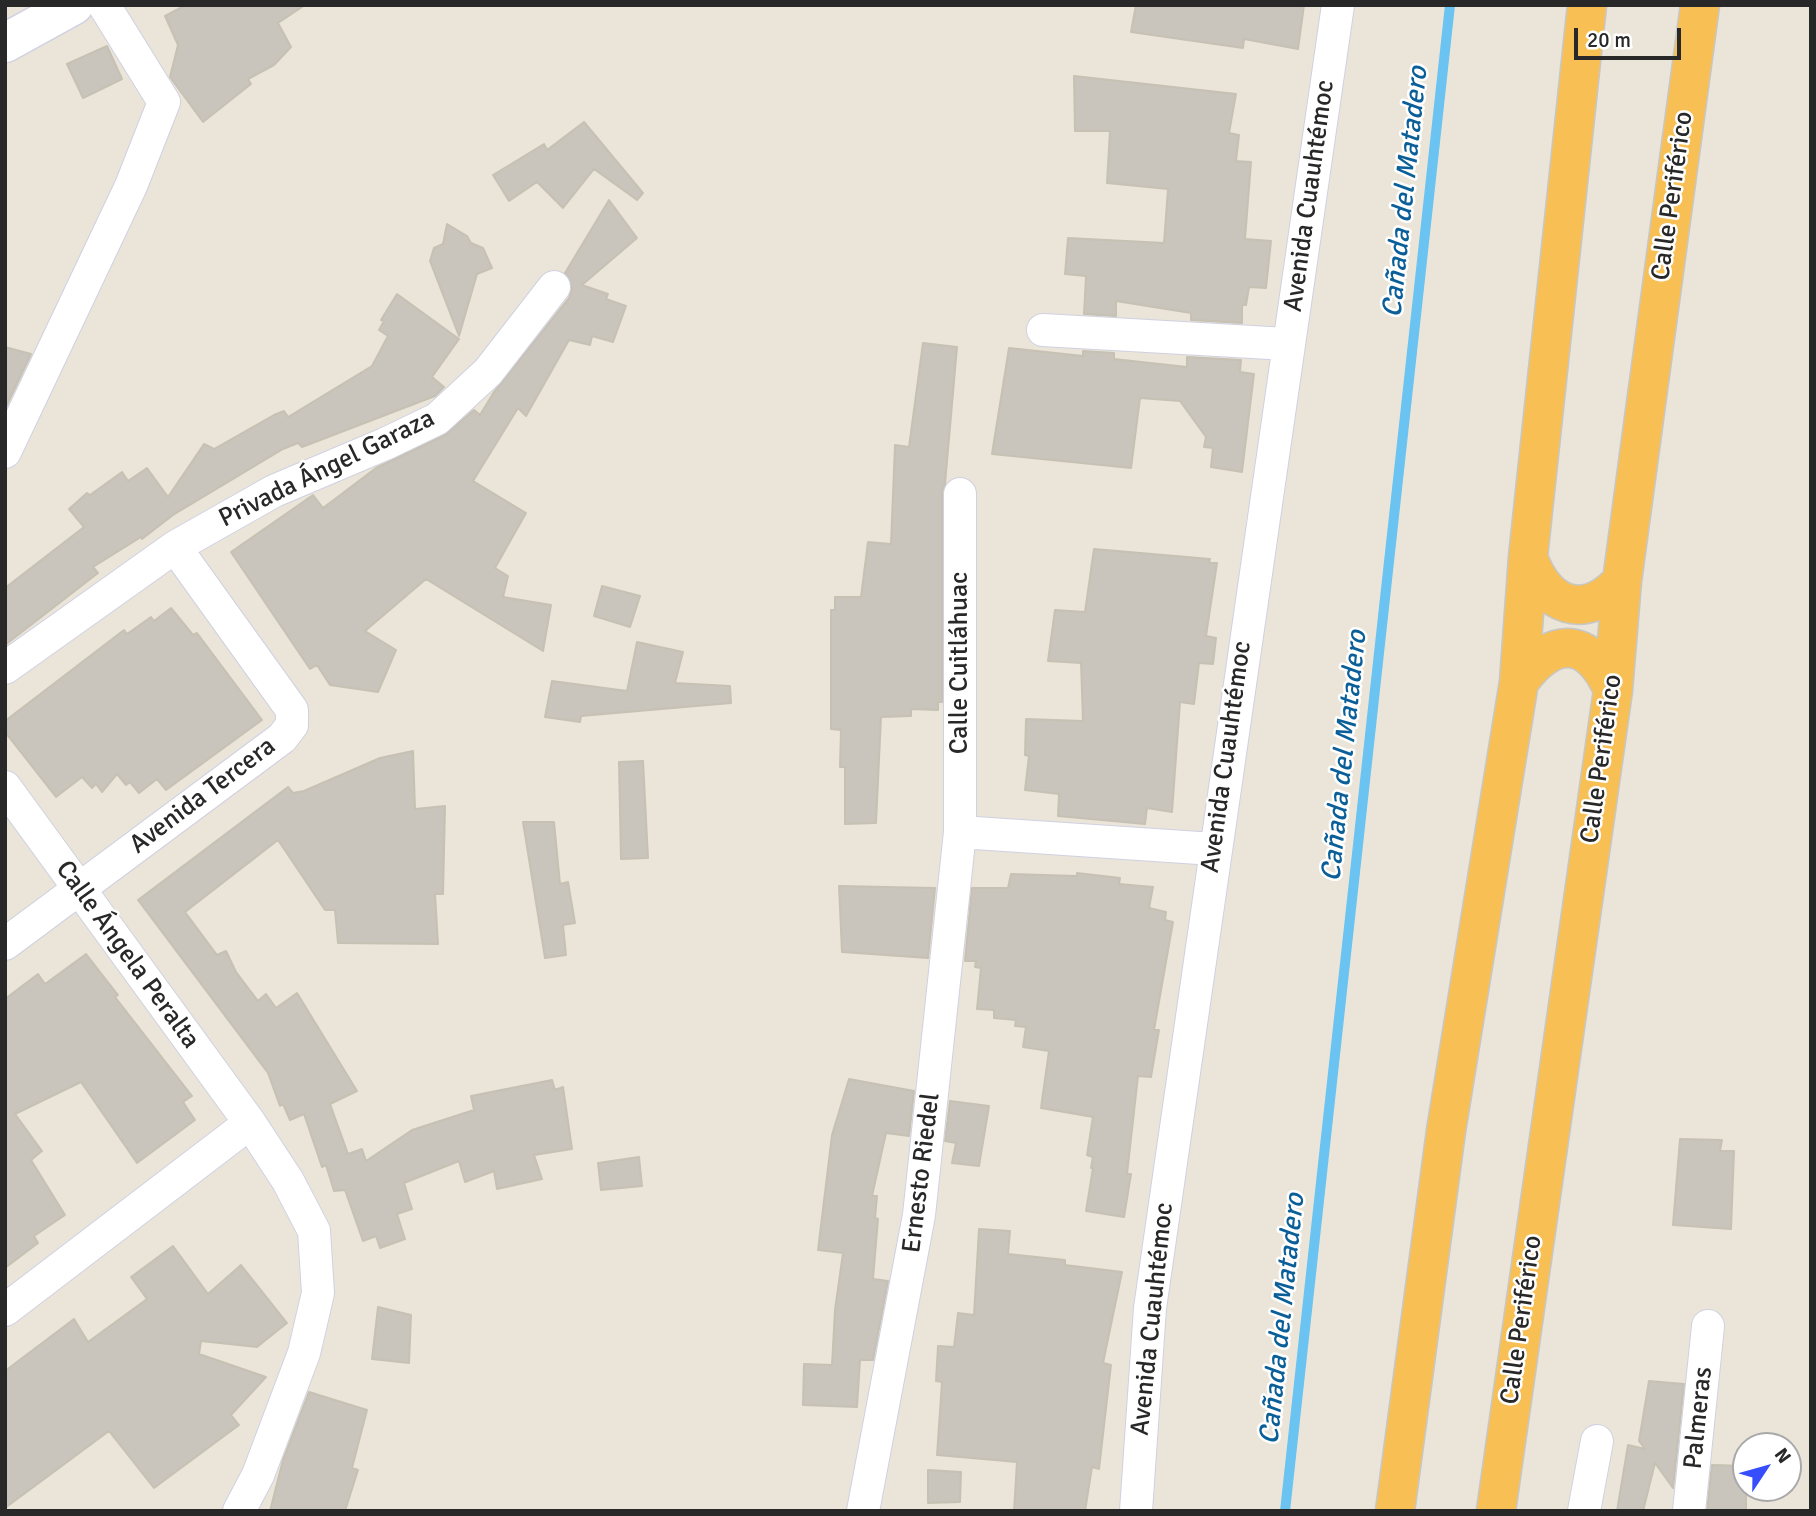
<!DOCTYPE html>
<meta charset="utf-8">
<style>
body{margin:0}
#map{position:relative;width:1816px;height:1516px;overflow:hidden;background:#ebe5d9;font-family:Signika,sans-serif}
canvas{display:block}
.frame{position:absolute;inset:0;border:7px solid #282828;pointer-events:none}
.north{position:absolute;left:1732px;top:1432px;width:70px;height:70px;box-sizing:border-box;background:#fff;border:2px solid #a9a9a9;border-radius:50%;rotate:54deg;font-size:19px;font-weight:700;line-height:28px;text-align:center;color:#282828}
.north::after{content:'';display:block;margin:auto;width:24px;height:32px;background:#364efc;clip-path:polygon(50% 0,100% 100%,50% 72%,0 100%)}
.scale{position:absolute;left:1574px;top:28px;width:107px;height:32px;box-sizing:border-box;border:4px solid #282828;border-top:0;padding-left:9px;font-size:21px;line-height:24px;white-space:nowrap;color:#282828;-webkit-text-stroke:5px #fff;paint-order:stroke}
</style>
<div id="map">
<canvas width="1816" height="1516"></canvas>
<div class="frame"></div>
<div class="north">N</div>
<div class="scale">20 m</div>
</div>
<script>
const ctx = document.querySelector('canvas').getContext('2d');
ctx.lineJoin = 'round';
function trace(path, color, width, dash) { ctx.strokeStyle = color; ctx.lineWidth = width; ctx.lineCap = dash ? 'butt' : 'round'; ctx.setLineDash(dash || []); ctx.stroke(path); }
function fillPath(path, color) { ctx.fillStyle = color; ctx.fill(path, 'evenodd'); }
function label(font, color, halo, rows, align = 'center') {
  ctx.font = font + ' Signika,sans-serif'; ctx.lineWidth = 5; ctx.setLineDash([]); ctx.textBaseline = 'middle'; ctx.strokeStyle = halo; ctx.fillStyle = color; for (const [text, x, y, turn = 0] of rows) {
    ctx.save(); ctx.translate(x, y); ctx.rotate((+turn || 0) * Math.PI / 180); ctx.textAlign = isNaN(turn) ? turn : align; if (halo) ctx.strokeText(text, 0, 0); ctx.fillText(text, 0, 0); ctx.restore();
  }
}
trace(new Path2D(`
 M1285,1511l165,-1506`), '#6ac3f0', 10);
const building = new Path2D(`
 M186,5h119l-27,18 13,24 -17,18 -26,14 3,5 -48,38 -33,-45 8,-32 -13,-29z
 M1136,5h168l-6,44 -54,-10 -1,9 -112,-16z
 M107,46l15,33 -39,19 -16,-34z
 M1074,76l162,18 -7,39 10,2 -3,26 15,1 -6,77 26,2 -5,47 -17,-1 -3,18h-4v18l-51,-3v-7l-75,-12v15l-32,-2 2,-38 -21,-2 3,-36 96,5 4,-54 -61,-6 3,-52h-35z
 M584,122l59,71 -6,7 -43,-31 -31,39 -26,-26 -28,19 -16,-26 51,-31 3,6z
 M609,200l28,38 -55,47 26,9 -2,5 20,7 -13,36 -21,-6 -2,9 -21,-5 -43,76 -8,-8 -45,73 53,32 -31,55 13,8 -5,21 48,8 -8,46 -117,-72 -61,52 31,19 -18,42 -48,-7 -13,-20 -7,4 -79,-117 82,-57 10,13 53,-40 69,-33 29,-25 6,5 14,-23 75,-94 3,-9 -7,-16z
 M447,224l20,12 4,7 12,5 9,20 -15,6 -18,62 -29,-75 4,-13 9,-4z
 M397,294l62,45 -27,38 12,10 -9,9 -133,51 -4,-4 -15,6 -110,66 -31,24 -1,-2 -48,30 5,6 -93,72v-57l79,-61 -15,-18 18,-16 3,2 32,-23 6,9 19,-13 21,29 36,-53 10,5 60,-34 10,-4 4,6 84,-51 16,-30 -9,-6 5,-9 -3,-1z
 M923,343l34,4 -12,137 -3,10v208h-4v8l-27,-1v7l-30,1 -5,106 -31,1v-57h-5l1,-37 -10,-1v-119h4v-13h26l7,-55 23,2 4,-99 14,2z
 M5,347l26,7 -26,55z
 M1009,348l74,8v-5l31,2v6l73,8v-10l54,3 -1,12 14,2 -12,98 -31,-5 2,-19 -9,-1 2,-10 -26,-36 -40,-3 -9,70 -139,-14z
 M1094,549l116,10 -1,4h8l-11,73 10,2 -3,26 -14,-1 -5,41 -14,-2 -8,110 -25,-4 -2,16 -87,-8 1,-22 -34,-4 4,-34 -4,-1 1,-36 57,2 -2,-58 -33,-2 7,-51 30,2z
 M602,586l38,10 -10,31 -36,-11z
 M171,608l22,27 4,-2 65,87 -96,70 -9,-11 -18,14 -9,-11 -4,3 -9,-11 -15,18 -6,-8 -4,4 -10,-11 -26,20 -51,-65v-11l119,-91 3,4 24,-17 3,4z
 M637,642l46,10 -8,31 55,3 1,17 -150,13 -1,6 -35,-5 7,-36 75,10z
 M413,751l2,58 30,-3 -2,88h-8l3,50 -100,-1 -3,-33h-10l-47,-70 -93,72 32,43 9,-4 10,21 22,29 8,-7 10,14 21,-15 60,98 -27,13 18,50 14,-5 4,12 46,-31 62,-20 -3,-14 81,-16 3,10 8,-3 9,62 -38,6 8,24 -45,10 -3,-18 -29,11 -6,-21 -55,22 8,26 -15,5 8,25 -25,9 -4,-12 -13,5 -18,-51 -11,1 -8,-26 -4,2 -18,-53 -14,6 -7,-16 -3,2 -12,-33 -130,-173 150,-113 5,6 11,-2 76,-33z
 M643,761l5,97 -27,1 -2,-97z
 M523,822h31l6,62 8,-2 7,41 -12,2 3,30 -21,3z
 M1077,873l43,5 -1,6 34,3 -4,21 17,4 -1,8 8,2 -19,108h5l-8,47 -13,-1 -11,98h4l-7,43 -38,-6 7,-43h-2l2,-11 -6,-2 6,-38 -52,-9 8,-57 -26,-4 3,-20 -11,-1 1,-6 -22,-2v-8l-17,-1 4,-41 -6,-1 1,-6h-11l7,-73h36l3,-14 66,2z
 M839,886l96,2 -7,70 -86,-6z
 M86,954l32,41 -3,2 77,99 -9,6 12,18 -58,43 -56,-81 -66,32 27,37 -11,9 34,55 -31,21 4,7 -33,25v-269l33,-25 7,10z
 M849,1079l65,12 -5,45 -23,-3 -14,63h5l-2,22 3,1 -5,60 15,2 -15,79h-13l-3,47 -54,-2 1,-41 28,1 3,-55 8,-57 -25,-3 14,-115z
 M950,1101l39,5 -10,60 -27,-3 4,-20 -11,-2z
 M1680,1139l42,1 -2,11h14l-3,78 -58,-4z
 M639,1157l3,29 -41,4 -3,-27z
 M979,1229l31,2 -2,23 57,6v5l57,7 -19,91 8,2 -12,104 -7,-2 -7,44h-71l3,-49 -80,-7 5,-73 -6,-1 2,-35 16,1 4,-34 16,2z
 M173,1246l35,48 33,-29 46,58 -30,24 -56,-6 -2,13 67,23 -35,38 8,10 -85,63 -45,-57 -104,77v-137l69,-52 14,23 59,-43 -16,-22z
 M378,1307l33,8 -2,48 -37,-4z
 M1649,1381l35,3 -11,104 -18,-25 -12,48h-26l11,-66 17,4 -6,-8z
 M309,1392l58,18 -15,58 6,2 -13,41h-75l13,-51z
 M1712,1465l34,1v45h-39z
 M928,1470l33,2 -1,30 -32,1z`);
fillPath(building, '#c9c4bc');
trace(building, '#c6c1b3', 2);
const minor = new Path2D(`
 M1043,330l244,14
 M5,452l126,-266 33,-84 -60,-97
 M5,668l170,-121 99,-56 111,-47 52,-25 51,-47 66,-85
 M5,787l245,336 38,58 26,50 4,62 -14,60 -46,122 -19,36
 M960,832l254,17
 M5,944l277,-206 10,-13v-15l-117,-163
 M5,1310l245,-187
 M863,1511l56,-296 41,-383v-338
 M1136,1511l14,-203 188,-1303
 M1584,1511l13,-70
 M1689,1511l19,-185`);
const tertiary = new Path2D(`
 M5,43l69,-38`);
const trunk = new Path2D(`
 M1528,557c17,50 57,65 94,24
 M1519,682c33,-47 71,-46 94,8
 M1395,1511l51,-380 73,-449 9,-125 59,-552
 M1496,1511l117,-821 9,-109 78,-576`);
trace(minor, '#cfd1e2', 34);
trace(tertiary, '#cfd1e2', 41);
trace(trunk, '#c7c7c7', 41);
trace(minor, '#fff', 32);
trace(tertiary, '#fff', 38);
trace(trunk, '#f8c054', 38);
label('26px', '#282828', '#fff', [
 ["Avenida Cuauhtémoc",1310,196,-82],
 ["Calle Periférico",1673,196,-82],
 ["Privada Ángel Garaza",327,469,-26],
 ["Calle Cuitláhuac",960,663,-90],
 ["Avenida Cuauhtémoc",1227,757,-82],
 ["Calle Periférico",1602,759,-82],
 ["Avenida Tercera",203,796,-37],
 ["Calle Ángela Peralta",127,955,54],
 ["Ernesto Riedel",922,1173,-83],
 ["Avenida Cuauhtémoc",1153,1319,-84],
 ["Calle Periférico",1522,1320,-82],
 ["Palmeras",1699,1418,-84]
]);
label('italic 28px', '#0b5f99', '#fff', [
 ["Cañada del Matadero",1406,192,-84],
 ["Cañada del Matadero",1345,756,-84],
 ["Cañada del Matadero",1283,1319,-84]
]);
</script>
